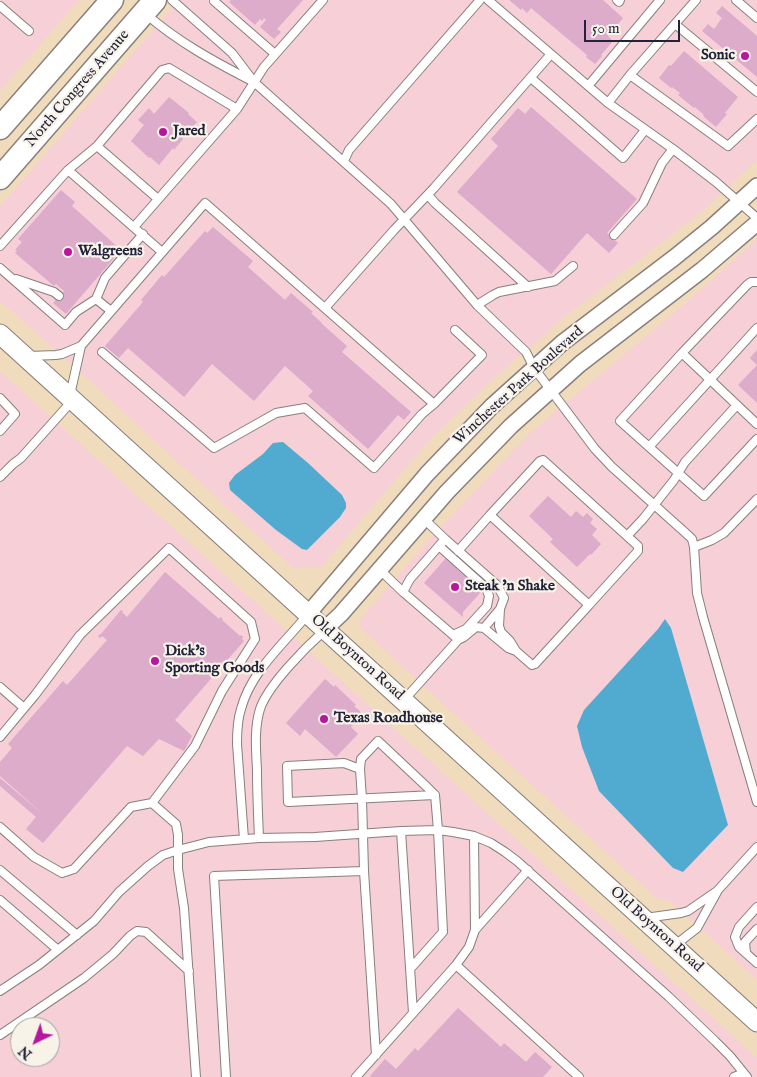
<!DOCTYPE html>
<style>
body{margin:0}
#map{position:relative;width:757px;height:1077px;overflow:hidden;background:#f0dcbc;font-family:"IM FELL English",serif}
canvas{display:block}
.north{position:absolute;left:10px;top:1017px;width:50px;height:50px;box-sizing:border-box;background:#f7f3e8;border:1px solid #a29fa3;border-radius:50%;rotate:222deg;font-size:14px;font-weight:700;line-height:20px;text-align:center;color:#22223b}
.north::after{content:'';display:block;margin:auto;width:18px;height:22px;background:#b5179e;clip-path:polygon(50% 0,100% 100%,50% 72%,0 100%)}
.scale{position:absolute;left:584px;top:20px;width:96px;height:22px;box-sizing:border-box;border:2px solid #22223b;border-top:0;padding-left:6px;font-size:15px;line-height:18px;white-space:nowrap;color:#22223b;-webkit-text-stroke:4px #f7f3e8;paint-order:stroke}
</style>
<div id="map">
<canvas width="757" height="1077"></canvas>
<div class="north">N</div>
<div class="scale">50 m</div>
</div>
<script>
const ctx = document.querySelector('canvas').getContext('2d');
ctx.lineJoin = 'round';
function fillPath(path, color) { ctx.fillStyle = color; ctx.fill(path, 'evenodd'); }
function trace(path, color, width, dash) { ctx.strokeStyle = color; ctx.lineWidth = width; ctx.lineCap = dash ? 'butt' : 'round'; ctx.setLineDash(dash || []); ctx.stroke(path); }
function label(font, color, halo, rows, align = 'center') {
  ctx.font = font + ' "IM FELL English",serif'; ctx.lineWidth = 4.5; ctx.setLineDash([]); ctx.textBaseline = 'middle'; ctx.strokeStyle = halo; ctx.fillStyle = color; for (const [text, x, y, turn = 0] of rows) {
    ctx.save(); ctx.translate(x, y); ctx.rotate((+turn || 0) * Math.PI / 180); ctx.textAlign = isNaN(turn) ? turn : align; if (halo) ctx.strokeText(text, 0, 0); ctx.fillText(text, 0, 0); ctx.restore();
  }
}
fillPath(new Path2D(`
 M0,0h79l-79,91z
 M179,0h578v160l-58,54 -136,104 -18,17 -31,25 -81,76 -112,131 -28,1 -209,-192 -84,-75v-95z
 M757,239v741l-86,-78 -15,-4 -294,-268 -4,-8 75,-87 97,-102 157,-131z
 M0,371l757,687v19h-757zM20,1027h30v30h-30z`), '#f6cfd7');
fillPath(new Path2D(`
 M283,442l25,21 34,32 4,8v5l-6,9 -33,33 -5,-1 -26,-19 -46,-40 -1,-7 6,-8 28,-21 10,-11z
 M665,619l6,9 57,197 -45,47 -10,-4 -74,-77 -17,-44 -5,-21 7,-16 74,-81z`), '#51aacf');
fillPath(new Path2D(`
 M231,0h72l-26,29 4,3 -7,7 -14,-12 6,-7 -2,-2 -2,3 -2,-2 -5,6 -26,-23z
 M509,0h94l20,18 -15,18 5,5 -12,14 1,1 -7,8 -9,-7 1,-2 -56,-47 -4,5 -5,-5 -1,2z
 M722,6l35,30v41l-55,-46 6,-7 6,5 8,-11 -6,-5z
 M684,51l54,46 -13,16 2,1 -11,13 -13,-11 1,-1 -9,-8 -1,1 -16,-13 2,-2 -8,-6 -1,1 -12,-10 10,-13 2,1z
 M169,97l20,16 -1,1 9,8 -15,16 1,1 -9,11 -1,-2 -14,17 -9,-8 -1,1 -18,-17 13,-16 -6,-5 11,-12 5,6z
 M531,107l106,92 -30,34 11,10 -9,10 -22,-20 -36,41 -94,-82 41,-46 -7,-7 27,-31 7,6z
 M61,190l14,12 -3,4 49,44 -55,64 -13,-11 11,-12 -8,-7 -2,2 -39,-33 2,-2 -2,-1 7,-8 -4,-3z
 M213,227l40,34 -5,6 37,33 6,-7 22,19 -2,1 11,10h-1l26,23 -5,6 69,60 -7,8 -6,-5 -30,34 -60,-53 5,-5 -28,-25 -31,35 -42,-37 -28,33 -56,-49 -9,10 -14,-12 38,-44 -2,-2 21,-25 2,2 41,-46 2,2z
 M757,350v53l-19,-18 19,-20 -7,-7z
 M548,496l23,21 5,-6 7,6 4,-4 6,6 -3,4 7,6 -5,6 9,9 -10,11 -1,-1 -13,13 -27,-25 3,-3 -24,-23z
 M446,558l17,16 1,-1 21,19h-4l-18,20v5l-39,-34z
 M165,572l54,47 1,-2 3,2 -1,1 18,16 1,-1 2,2 -1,2 2,2 -69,79 17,16 -8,15 -25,-12 -16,17 -16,-10 -84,97 -17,-14 10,-12 -36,-31v-8l45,38 -45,-40v-14l12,-14 -4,-4 55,-63 4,4 40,-45 -5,-4 -2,2 -2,-2 2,-2h1l20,-24 2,1 -1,1 5,5z
 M325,679l9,8 1,-2 21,20 -2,1 9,8 -12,13 7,7 -22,23 -31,-28 -5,7 -14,-13z
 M458,1008l43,39 3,-4 22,19 9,-10 17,15 -9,10h-172l-1,-1 15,-17 11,10 19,-21 3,3z`), '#dcacca');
const service = new Path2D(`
 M172,0l60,53 22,29 137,122 86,101 49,47 8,16 61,81 17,18 77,69 3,3 2,8
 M215,0l-1,1 61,53
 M488,0l120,103 65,46 43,33 41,36
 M617,0l2,2 1,-2
 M736,0l21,18
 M0,6l29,25
 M146,14c32,28 69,48 106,67
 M675,24l82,68
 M630,75l98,71 29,-27
 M531,78l92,80 22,-28
 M588,86l72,-86
 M608,103l22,-28 66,-75
 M97,146l61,53
 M344,161l5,-11 131,-150
 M428,195l7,8 93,84
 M134,227l103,-118 27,-42 59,-67
 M614,235l29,-32 19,-40 11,-14
 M0,246l68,-76
 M162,252l-94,-82 29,-24 65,-76 7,-2 68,41
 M0,268l65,57 11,-13 20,-13 9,-21 38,-44
 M16,279l38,13 5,4
 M757,282h-6l-4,3 -65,68 -62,68 84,75 53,-57
 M96,299l15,12
 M477,305l16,-10 6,-3 56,-11 18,-15
 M325,308l69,-78 40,-42 117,-134
 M102,352l112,96 62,-35 29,-5 69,60 48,-54 12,-10
 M682,353l75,71
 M29,356l27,-1 6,-1 19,-8 124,-143 229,201 48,-49 -27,-25
 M70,395l5,-22 6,-27
 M0,398l15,16 -15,17
 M649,447l108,-119
 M0,477l13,-13 8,-6 51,-57
 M757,499l-33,34 -12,7 -18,7 3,46 6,24 54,185
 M424,519l21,20 52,46 7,13 -4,11 -16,19
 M445,539l-35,40 -7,13 50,43 5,5
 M439,546l47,42 3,8 -2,10 -21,23 -13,6
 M458,551l32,-36
 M380,570l23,22
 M589,605l49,-54v-5l-11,-10
 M500,609l-1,17 2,6 9,9 6,10 16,14 3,-1 54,-59 -99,-90 50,-54 3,-1 84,76 16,-17 31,-39 11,-18 52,-57
 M0,687l24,21
 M404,700l54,-60 6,-3 12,-10 8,1 24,20 8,3
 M0,737l35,-42 45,-60 89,-87 82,74 4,17 -33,52 -27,55 -43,57
 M360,769l-16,-6 -57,3 1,36 147,-7
 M0,827l34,30 28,16 12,-4 57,-62 21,-4 24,21 2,11v34l6,39 12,169
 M401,831l12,182
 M259,838c-1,-23 -2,-46 -2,-68 -1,-21 -3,-41 3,-61 8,-24 46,-62 65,-79
 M244,839l-7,-95c0,-11 0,-23 4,-35 10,-38 43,-65 67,-95
 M0,870l77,65
 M364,871l-2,-72 -2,-30 1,-10 17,-18 49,46 8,8 3,35 5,102 -32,36
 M0,900l58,50
 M757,907l-18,20 -4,10 4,10 18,16
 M645,918l36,-5 7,-2 29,-20
 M475,930l53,-60
 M674,946l23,-18 21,-38 39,-43
 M746,953l-1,-11 12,-13
 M456,965l13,-18 6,-17 -1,-94
 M0,991l39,-26 55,-44 25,-29 29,-26 15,-11 15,-5 31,-8 50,-4 56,-1 86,-6 37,-1 15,2 21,4 17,7 14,9 12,9 152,136 46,44 15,15 17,21
 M0,1035l84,-57 29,-24 17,-18 7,-5 9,1 43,39
 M226,1077l-12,-201 150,-5 12,184
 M356,1077l100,-112 123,112
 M734,1077l10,-4`);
const minor = new Path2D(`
 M308,614l119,-140 65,-68 70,-63 113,-86 37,-30 45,-41
 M325,629l16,-15 106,-122 64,-66 69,-62 122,-94 55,-47`);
const tertiary = new Path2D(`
 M0,334l757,688`);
const secondary = new Path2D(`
 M0,128l112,-128
 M0,178l155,-178`);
trace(service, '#897f7c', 10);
trace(minor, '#897f7c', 18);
trace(tertiary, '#897f7c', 21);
trace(secondary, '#897f7c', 25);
trace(service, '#fff', 8);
trace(minor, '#fff', 15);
trace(tertiary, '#fff', 19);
trace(secondary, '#fff', 22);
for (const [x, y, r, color] of [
 [745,56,5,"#b5179e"],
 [163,132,5,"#b5179e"],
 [68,252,5,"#b5179e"],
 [455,587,5,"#b5179e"],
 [155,661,5,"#b5179e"],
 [324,719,5,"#b5179e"]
]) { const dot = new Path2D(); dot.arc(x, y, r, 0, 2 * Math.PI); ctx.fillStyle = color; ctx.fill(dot); trace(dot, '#f7f3e8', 2); }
label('bold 15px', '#22223b', '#f7f3e8', [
 ["Sonic",735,56,"right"],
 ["Jared",173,132],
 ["Walgreens",78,252],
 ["Steak 'n Shake",465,587],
 ["Dick's",165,652],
 ["Sporting Goods",165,669],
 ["Texas Roadhouse",334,719]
], 'left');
label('15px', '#22223b', '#f7f3e8', [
 ["North Congress Avenue",78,89,-49],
 ["Winchester Park Boulevard",519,386,-42],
 ["Old Boynton Road",357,658,42],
 ["Old Boynton Road",656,930,42]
]);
</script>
